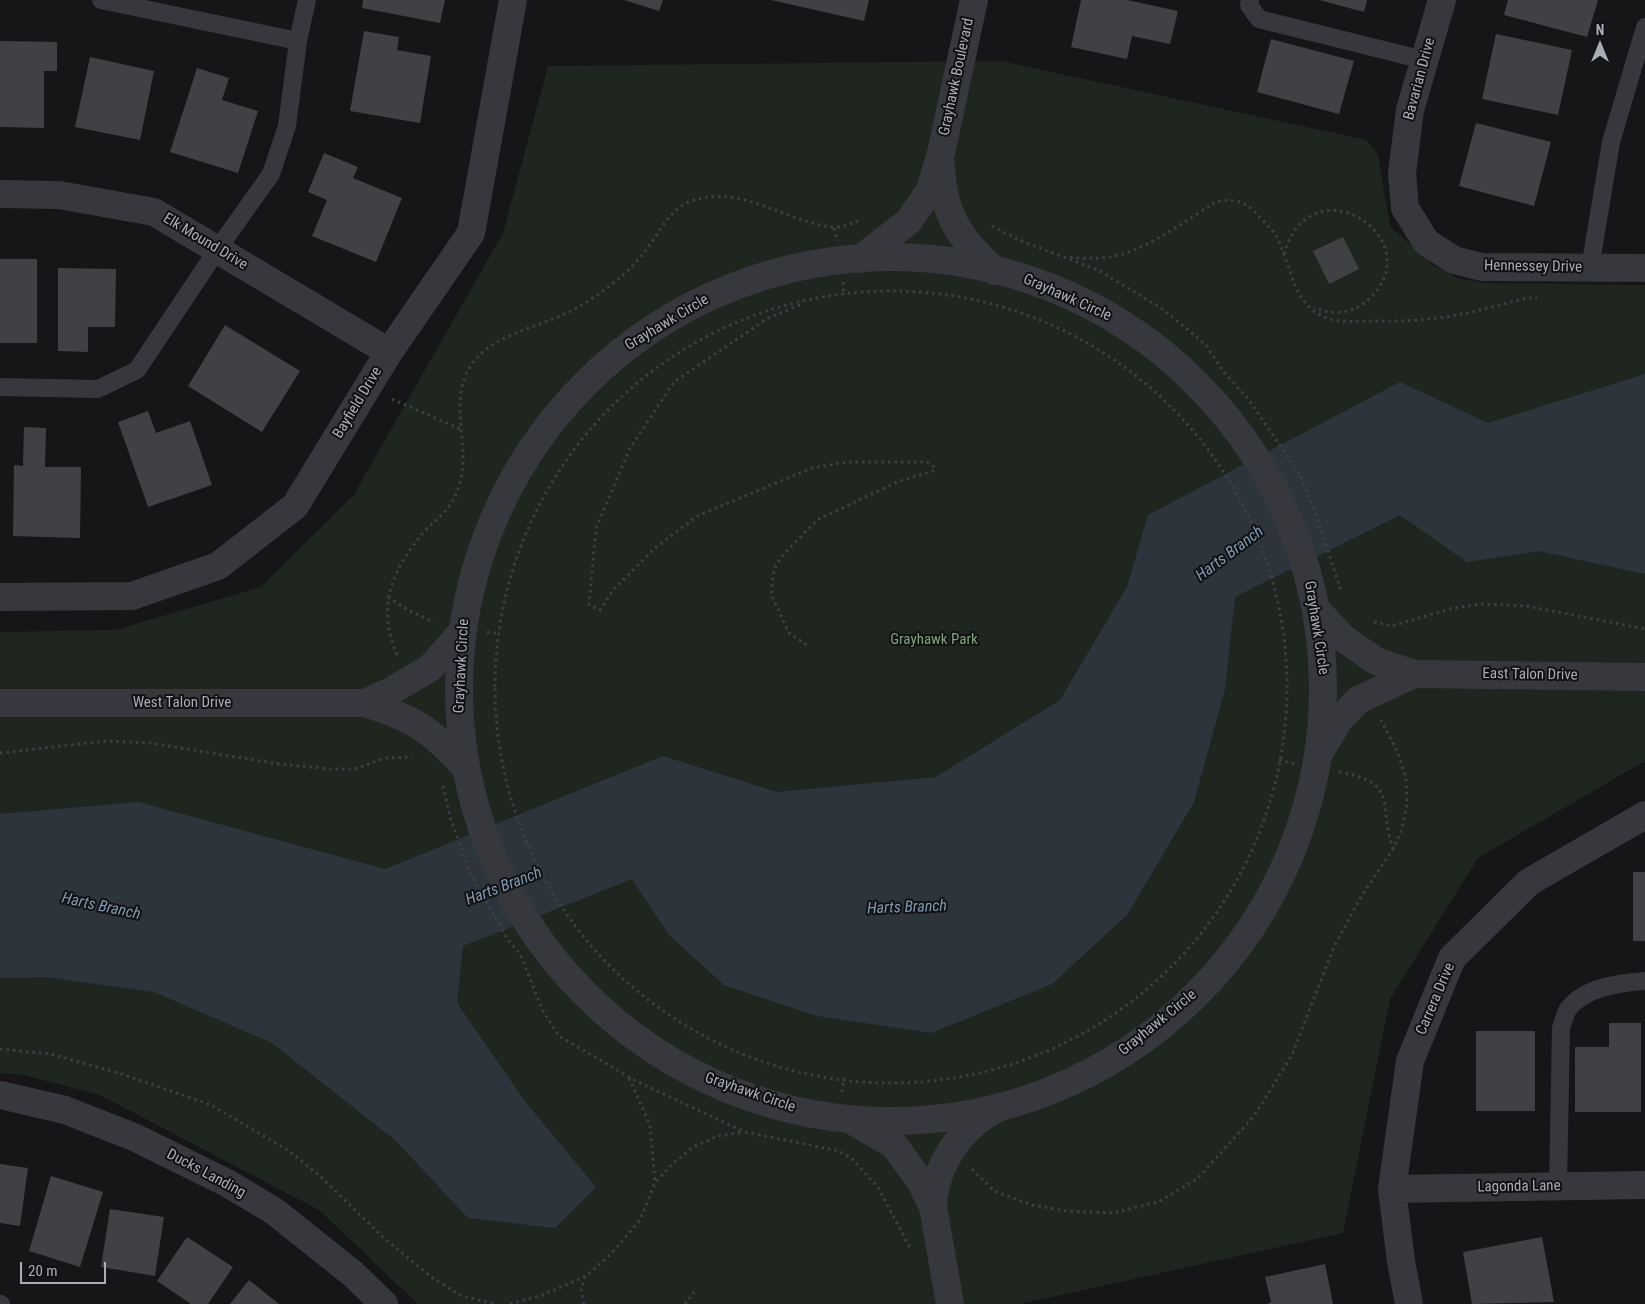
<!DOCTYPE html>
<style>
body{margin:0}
#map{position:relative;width:1645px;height:1304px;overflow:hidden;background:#161618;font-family:"Roboto Condensed",sans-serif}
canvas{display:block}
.north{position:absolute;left:1575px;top:20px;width:50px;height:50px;-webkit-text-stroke:4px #111113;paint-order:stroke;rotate:0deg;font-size:14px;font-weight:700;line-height:20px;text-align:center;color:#a8adb8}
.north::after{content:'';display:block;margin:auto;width:18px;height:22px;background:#a8adb8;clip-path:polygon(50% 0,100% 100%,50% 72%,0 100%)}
.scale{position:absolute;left:20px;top:1262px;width:86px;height:22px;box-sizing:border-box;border:2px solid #a8adb8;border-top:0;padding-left:6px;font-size:15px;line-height:18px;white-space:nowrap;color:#a8adb8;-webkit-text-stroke:4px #111113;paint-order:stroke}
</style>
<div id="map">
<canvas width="1645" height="1304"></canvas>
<div class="north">N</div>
<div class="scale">20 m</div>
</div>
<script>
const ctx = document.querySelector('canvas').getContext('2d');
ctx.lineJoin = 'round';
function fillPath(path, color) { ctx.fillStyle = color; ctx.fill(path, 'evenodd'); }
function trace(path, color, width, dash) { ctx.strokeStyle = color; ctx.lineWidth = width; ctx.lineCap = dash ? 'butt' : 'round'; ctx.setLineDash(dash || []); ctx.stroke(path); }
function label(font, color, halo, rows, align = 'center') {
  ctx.font = font + ' "Roboto Condensed",sans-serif'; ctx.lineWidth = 4; ctx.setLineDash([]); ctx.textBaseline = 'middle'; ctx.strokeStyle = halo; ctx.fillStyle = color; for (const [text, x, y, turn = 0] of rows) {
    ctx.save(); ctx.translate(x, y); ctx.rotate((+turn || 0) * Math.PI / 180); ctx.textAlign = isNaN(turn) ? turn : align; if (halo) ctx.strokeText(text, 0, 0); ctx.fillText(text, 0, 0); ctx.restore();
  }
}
fillPath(new Path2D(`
 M1001,61l366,79 11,15 12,71 43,39 27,14 27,4 158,2v476l-167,97 -88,141 -47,234 -323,71h-602l-99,-94 -219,-115 -81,-21 -19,-1v-441l115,-2 146,-43 92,-91 150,-263 45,-167z`), '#1e261f');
fillPath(new Path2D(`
 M1645,374v200l-106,-23 -72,11 -67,-47 -165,82 -10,92 -31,113 -67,113 -75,69 -121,49 -114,-17 -93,-31 -55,-50 -37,-56 -169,67 -6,57 67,97 72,87 -41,41 -87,-10 -72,-77 -124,-98 -118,-51 -109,-15 -45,1v-164l138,-12 247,67 278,-113 114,36 159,-15 124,-77 67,-113 21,-72 252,-133 88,41z`), '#2c353c');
fillPath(new Path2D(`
 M363,0h82l-5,23 -78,-15z
 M624,0h39l-4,11z
 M771,0h98l-5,21z
 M1081,0h46l51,11 -8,33 -38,-8 -5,23 -56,-12z
 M1319,0h48l-3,12z
 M1508,0h90l-11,37 -83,-22z
 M364,31l35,6 -2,13 34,6 -11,67 -70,-12z
 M1496,34l76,16 -14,65 -76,-16z
 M1271,39l83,22 -15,53 -82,-22z
 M0,41l57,1v29h-13v57l-44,-1z
 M90,57l64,14 -14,69 -65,-13z
 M197,68l32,10 -7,22 36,11 -20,62 -68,-21z
 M1476,123l75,19 -17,64 -75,-20z
 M324,153l34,14 -5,11 49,20 -26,64 -64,-26 15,-36 -19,-8z
 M1343,237l16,32 -30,15 -16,-33z
 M0,259h37v84h-37z
 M58,268l58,1 -1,58h-27v25l-30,-1z
 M225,325l75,46 -38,61 -74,-46z
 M148,411l8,22 34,-12 22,64 -64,22 -30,-85z
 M24,427l22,1 -1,39h36l-1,71 -67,-2 1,-71 9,1z
 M1633,872h12v69h-12z
 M1609,1023h32v89h-66v-65h34z
 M1476,1031h59v80h-59z
 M0,1164l28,4 -8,58 -20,-3z
 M51,1176l52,16 -23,75 -51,-16z
 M110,1209l54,8 -9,59 -54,-9z
 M187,1237l46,30 -25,37h-17l-34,-23z
 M1542,1237l12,65 -82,2 -9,-52z
 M1325,1264l8,40h-66l4,-2 -6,-25z
 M249,1280l30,24h-49z`), '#404145');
trace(new Path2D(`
 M992,226l27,14 79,30 66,40 41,34 19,28 25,28 51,75 16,39 25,77
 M834,228l3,13
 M1284,254c27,-95 150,-14 84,46 -15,14 -36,15 -54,8
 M1070,257c17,2 33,2 50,-2 32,-9 68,-36 96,-53 24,-6 36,5 51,23 4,4 9,9 11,15 14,27 14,65 49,78 13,5 31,3 45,3 27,0 57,0 84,-6 23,-4 47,-11 70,-17h11
 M843,282l1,12
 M495 687a396 396 0 1 1 792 0a396 396 0 1 1-792 0Z
 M800,305l-32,13 -94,64 -44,66 -34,80 -7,77 11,5 14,-21 42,-42 43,-32 113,-47 36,-6h79l8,5 -2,4 -36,11 -80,38 -36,37 -7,12 -3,25 18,39 21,14
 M392,399l68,30
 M388,597l20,13 26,12
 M1374,622l18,4 61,-18 28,-4 46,2 118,23
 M487,632l12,2
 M397,655c-21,-49 -5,-86 28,-124 14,-15 26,-21 33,-42 15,-39 -11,-85 12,-122 20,-33 69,-39 101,-56 10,-5 21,-12 30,-19 17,-11 33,-26 45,-42 14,-18 24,-43 48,-50 50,-15 91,22 139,27 8,1 22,-4 29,-8
 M0,753l106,-12 44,2 129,21 51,5h24l32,-11 26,-1
 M1279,760l17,4
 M1339,772c62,11 38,33 54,76
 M443,786l7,31 21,58 37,65 12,14 23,57 16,25 77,45 109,51 94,19 13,8 26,28 32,61
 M0,1049l51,5 71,20 89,31 78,46 32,26 65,63 48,39 28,17 33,8
 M629,1078l21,47 5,57
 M842,1092l2,-14
 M972,1169l22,22 38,14 35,6 46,2 45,-11 39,-23 57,-63 38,-61 42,-108 25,-47 34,-51 8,-17 6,-27 -1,-27 -8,-25 -17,-33
 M510,1304l32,-9 43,-18 26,-23 29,-34 15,-37 17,-19 21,-17 25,-11 26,-4
 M584,1304l-3,-16 4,-10
 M685,1304l9,-12`), '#3d3f44', 3, [2.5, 4]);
trace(new Path2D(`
 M101,0l197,41
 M1250,0l-1,5 10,14 165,41
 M1590,268l21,-126 34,-115
 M0,387l98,2 39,-19 80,-120 54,-76 16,-48 11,-85 9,-41
 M1558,1186l3,-158c2,-6 4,-14 7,-19 17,-22 51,-26 77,-28
 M0,1304h1`), '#37383d', 18);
trace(new Path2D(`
 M1442,0l-32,110 -8,63 3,35 21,34 28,18 28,7 163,1
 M0,194l59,1 95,17 235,140
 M0,597l132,-1 86,-30 77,-60 94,-154 82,-119 42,-233
 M1316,609l27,29 33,23 38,13 231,3
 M0,703h365c49,16 64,25 99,63
 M365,703l26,-12 39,-23 30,-34
 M1321,750l19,-31 18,-19 56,-26
 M0,1095l65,15 71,28 91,45 47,28 79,63 31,30
 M1392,1189l253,-4
 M1409,1304l-8,-43 -9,-72 18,-128 42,-103 77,-76 116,-67`), '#37383d', 28);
trace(new Path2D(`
 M941,165c2,50 18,73 54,106
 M459 689a432 432 0 1 1 864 0a432 432 0 1 1-864 0Z
 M860,259l49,-38 21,-31 11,-37 33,-153
 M849,1119l45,26 26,36 13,26
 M950,1304l-17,-97c2,-42 27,-80 65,-99`), '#37383d', 28);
label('15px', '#a8adb8', '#111113', [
 ["Grayhawk Boulevard",957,77,-78],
 ["Bavarian Drive",1420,79,-75],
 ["Elk Mound Drive",205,242,31],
 ["Hennessey Drive",1533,267,1],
 ["Grayhawk Circle",1067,298,24],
 ["Grayhawk Circle",667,323,-31],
 ["Bayfield Drive",358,403,-59],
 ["Grayhawk Circle",1316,628,81],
 ["Grayhawk Circle",462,666,-87],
 ["East Talon Drive",1530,675,1],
 ["West Talon Drive",182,703],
 ["Carrera Drive",1436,999,-67],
 ["Grayhawk Circle",1158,1023,-39],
 ["Grayhawk Circle",750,1093,19],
 ["Ducks Landing",206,1174,28],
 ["Lagonda Lane",1519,1187,-1]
]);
label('15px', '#7fa381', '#111113', [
 ["Grayhawk Park",934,640]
]);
label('italic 16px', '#7f9bb3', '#111113', [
 ["Harts Branch",1230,554,-37],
 ["Harts Branch",504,887,-21],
 ["Harts Branch",101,907,12],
 ["Harts Branch",907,908,-2]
]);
</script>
